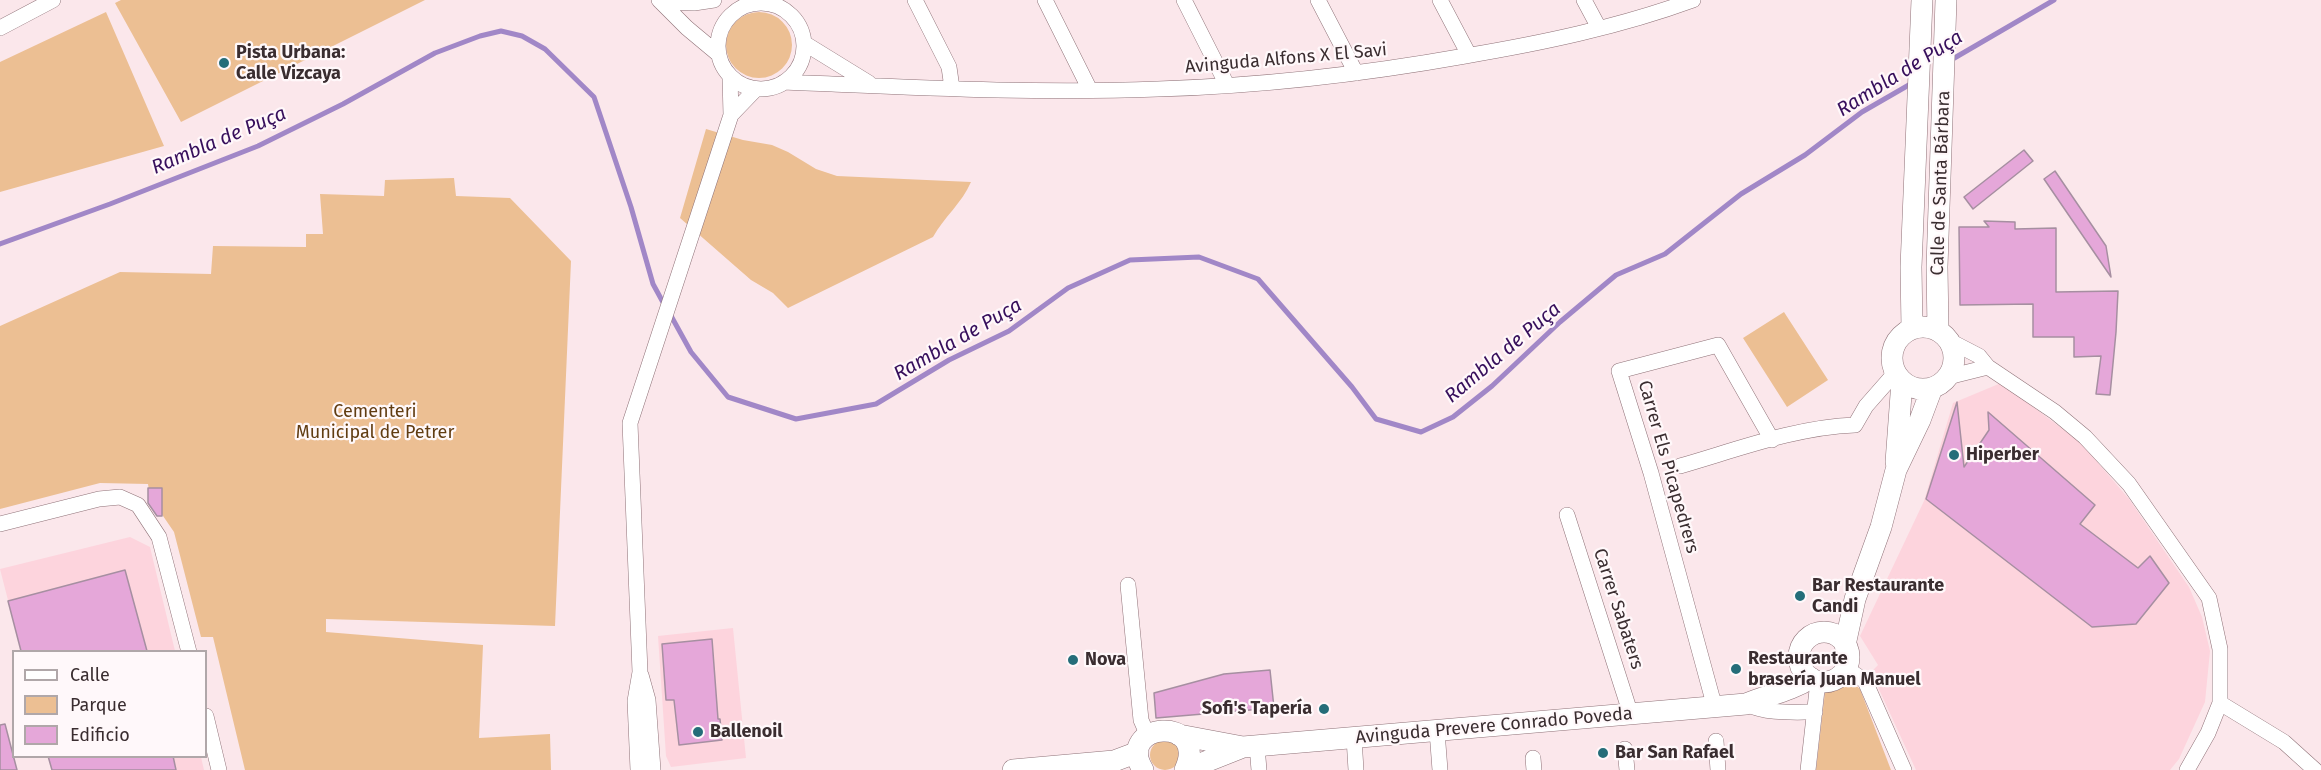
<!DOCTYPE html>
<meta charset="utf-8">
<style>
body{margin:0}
#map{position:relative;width:2321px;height:770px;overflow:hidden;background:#fbe7eb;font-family:"Fira Sans",sans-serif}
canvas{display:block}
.legend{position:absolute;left:12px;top:650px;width:195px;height:108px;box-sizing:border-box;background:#fff8fa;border:2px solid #b0a7a9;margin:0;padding:8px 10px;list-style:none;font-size:18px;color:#3a2d30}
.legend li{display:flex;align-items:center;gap:12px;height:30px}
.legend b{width:30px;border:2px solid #b0a7a9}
</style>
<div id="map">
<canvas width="2321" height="770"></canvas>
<ul class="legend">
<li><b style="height:8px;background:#fff"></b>Calle</li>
<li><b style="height:16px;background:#ecbf93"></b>Parque</li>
<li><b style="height:16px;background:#e5a7d9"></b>Edificio</li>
</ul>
</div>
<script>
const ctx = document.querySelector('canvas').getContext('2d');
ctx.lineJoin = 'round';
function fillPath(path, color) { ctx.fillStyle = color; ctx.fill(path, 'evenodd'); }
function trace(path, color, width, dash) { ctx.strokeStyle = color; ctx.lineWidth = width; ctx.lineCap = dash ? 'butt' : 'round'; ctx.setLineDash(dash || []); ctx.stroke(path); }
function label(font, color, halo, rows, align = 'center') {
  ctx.font = font + ' "Fira Sans",sans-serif'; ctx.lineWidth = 4.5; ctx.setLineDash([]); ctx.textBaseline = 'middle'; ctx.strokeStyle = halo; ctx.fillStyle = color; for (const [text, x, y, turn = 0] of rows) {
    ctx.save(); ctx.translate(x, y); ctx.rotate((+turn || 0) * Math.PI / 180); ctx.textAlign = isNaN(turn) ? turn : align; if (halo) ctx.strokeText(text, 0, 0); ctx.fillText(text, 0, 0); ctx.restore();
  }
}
fillPath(new Path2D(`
 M2001,383l79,59 49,57 60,88 13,30 8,34 -5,51 -26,57 -9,11h-254l-45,-98 7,-7 -18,-29 64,-135 29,-98z
 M130,537l20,10 25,104h-154l-21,-82z
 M733,628l13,130 -75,9 -5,-11 -8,-120z
 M48,757h153l3,13h-152z`), '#fdd4dd');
fillPath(new Path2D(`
 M121,0h304l-244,122 -66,-119z
 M726 45a33 33 0 1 1 66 0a33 33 0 1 1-66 0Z
 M106,12l58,134 -164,46v-130z
 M706,129l37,11 29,5 16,7 28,17 21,7 134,6c-9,21 -27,35 -38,55l-145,71 -15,-15 -22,-13 -71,-62z
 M454,178l2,18 54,2 61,63 -16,365 -229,-7v13l157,13 -4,93 71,-4 1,36h-306l-32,-133h-12l-27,-105 -13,-19 -9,-5 -4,-24 -48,-1 -100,26v-183l120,-54 91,2 2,-28 93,1v-13h17l-3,-40 64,2 1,-16z
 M1784,312l44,68 -41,27 -44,-69z
 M1850,680l10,9 31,81h-75l9,-78 17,-4z
 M1150 755a15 15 0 1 1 30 0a15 15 0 1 1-30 0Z`), '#ecbf93');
trace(new Path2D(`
 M1951,60l103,-60
 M0,244l110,-40 148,-58 85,-42 92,-51 45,-17 21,-5 21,5 23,13 49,48 37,110 22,77 12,22
 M670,314l21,38 37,45 68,22 80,-15 73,-44 60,-29 59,-43 62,-28 69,-3 59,22 94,108 24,32 45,13 32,-15 39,-31 68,-64 56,-47 49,-21 76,-60 64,-39 57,-43 52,-30`), '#a187c7', 5);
const building = new Path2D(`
 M2024,150l9,11 -60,48 -9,-12z
 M2055,171l51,75 5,31 -67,-98z
 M1984,221l31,1v7l41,-1v64l62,-1 -2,41 -6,63 -14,-1 5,-38 -27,1v-20h-41v-33l-73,1 -1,-78h30z
 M1957,402l7,65 25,-37 -1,-18 107,93 -15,19 58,44 12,-12 19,27 -33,41 -44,3 -166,-128z
 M148,488h14v28h-5l-9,-13z
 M125,570l22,81h-126l-13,-50z
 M712,639l6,80h2l2,21 -43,5 -5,-45h-8l-4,-56z
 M1270,670l4,38 -118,10 -2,-25 70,-19z
 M5,724l12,46h-17v-45z
 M48,756h125l3,14h-124z`);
fillPath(building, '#e5a7d9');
trace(building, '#a68fa1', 1.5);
const street = new Path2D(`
 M659,0l28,28 30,25
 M915,0l34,67 3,21
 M1045,0l45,90
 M1184,0l43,85
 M1318,0l38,73
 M1440,0l29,55
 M1584,0l15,28
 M661,2l33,1 20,-3
 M718 46a43 43 0 1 1 86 0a43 43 0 1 1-86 0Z
 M0,28l53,-28
 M804,43l65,40
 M784,82c124,5 249,12 374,7 103,-3 206,-15 307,-33 77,-13 154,-29 228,-56
 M731,115l25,-26
 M1950,341l29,15 9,11 67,45 30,25 44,47 80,114 11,51v54l-12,30 -21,37
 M1948,377l40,-10
 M1680,466c56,-16 116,-39 175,-41l11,-19 29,-33
 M1567,515l64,200
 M0,524l99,-25 21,-2 18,8 21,32 30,115
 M1128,585l13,135 7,16
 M1846,668l19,13 39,89
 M641,675l7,25 5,70
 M2220,703l64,39 31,28
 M1746,704c21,10 46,8 69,8
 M1715,708l-64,-235 -32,-102 99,-26 54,95
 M206,716l13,54
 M1437,731l3,39
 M1354,738l2,32
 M1716,741l2,29
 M1257,746l2,24
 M1625,749l2,21
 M1533,758l1,12
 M638,770l-3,-69 5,-29 -10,-249 101,-308 -1,-38
 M1808,770l10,-89`);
const secondary = new Path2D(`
 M1892 358a31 31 0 1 1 62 0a31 31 0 1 1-62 0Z
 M1912,328l-1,-61 11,-267
 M1938,330l-1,-63 9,-267
 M1896,462l6,-81
 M1799 657a25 25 0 1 1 50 0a25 25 0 1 1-50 0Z
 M1845,645l10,-46 26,-72 15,-57 24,-50 12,-32
 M1179,735l64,12
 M1013,770l101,-9 24,-9
 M1143,770c-29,-48 67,-56 42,0
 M1185,770l58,-23 503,-43c22,-9 45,-13 65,-26`);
trace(street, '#8f7278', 16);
trace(secondary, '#8f7278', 22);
trace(street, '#fff', 15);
trace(secondary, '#fff', 21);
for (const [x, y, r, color] of [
 [224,63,6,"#256d79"],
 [1954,455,6,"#256d79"],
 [1800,596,6,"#256d79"],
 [1073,660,6,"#256d79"],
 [1736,669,6,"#256d79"],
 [1324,709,6,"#256d79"],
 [698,732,6,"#256d79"],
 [1603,753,6,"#256d79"]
]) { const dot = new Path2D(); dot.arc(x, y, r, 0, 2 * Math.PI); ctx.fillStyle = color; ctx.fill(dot); trace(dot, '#fff8fa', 2); }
label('bold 18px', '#3a2d30', '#fff8fa', [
 ["Pista Urbana:",236,53],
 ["Calle Vizcaya",236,74],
 ["Hiperber",1966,455],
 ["Bar Restaurante",1812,586],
 ["Candi",1812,607],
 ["Restaurante",1748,659],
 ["brasería Juan Manuel",1748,680],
 ["Nova",1085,660],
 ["Sofi's Tapería",1312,709,"right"],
 ["Ballenoil",710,732],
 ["Bar San Rafael",1615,753]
], 'left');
label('18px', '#3a2d30', '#fff8fa', [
 ["Avinguda Alfons X El Savi",1286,59,-5],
 ["Calle de Santa Bárbara",1941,183,-88],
 ["Carrer Els Picapedrers",1668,467,74],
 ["Carrer Sabaters",1618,609,72],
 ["Avinguda Prevere Conrado Poveda",1494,726,-5]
]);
label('18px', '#613c11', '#fff8fa', [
 ["Cementeri",375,412],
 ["Municipal de Petrer",375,433]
]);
label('italic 20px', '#370f5c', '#fff8fa', [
 ["Rambla de Puça",1900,74,-32],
 ["Rambla de Puça",219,141,-23],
 ["Rambla de Puça",958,340,-30],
 ["Rambla de Puça",1503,353,-40]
]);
</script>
